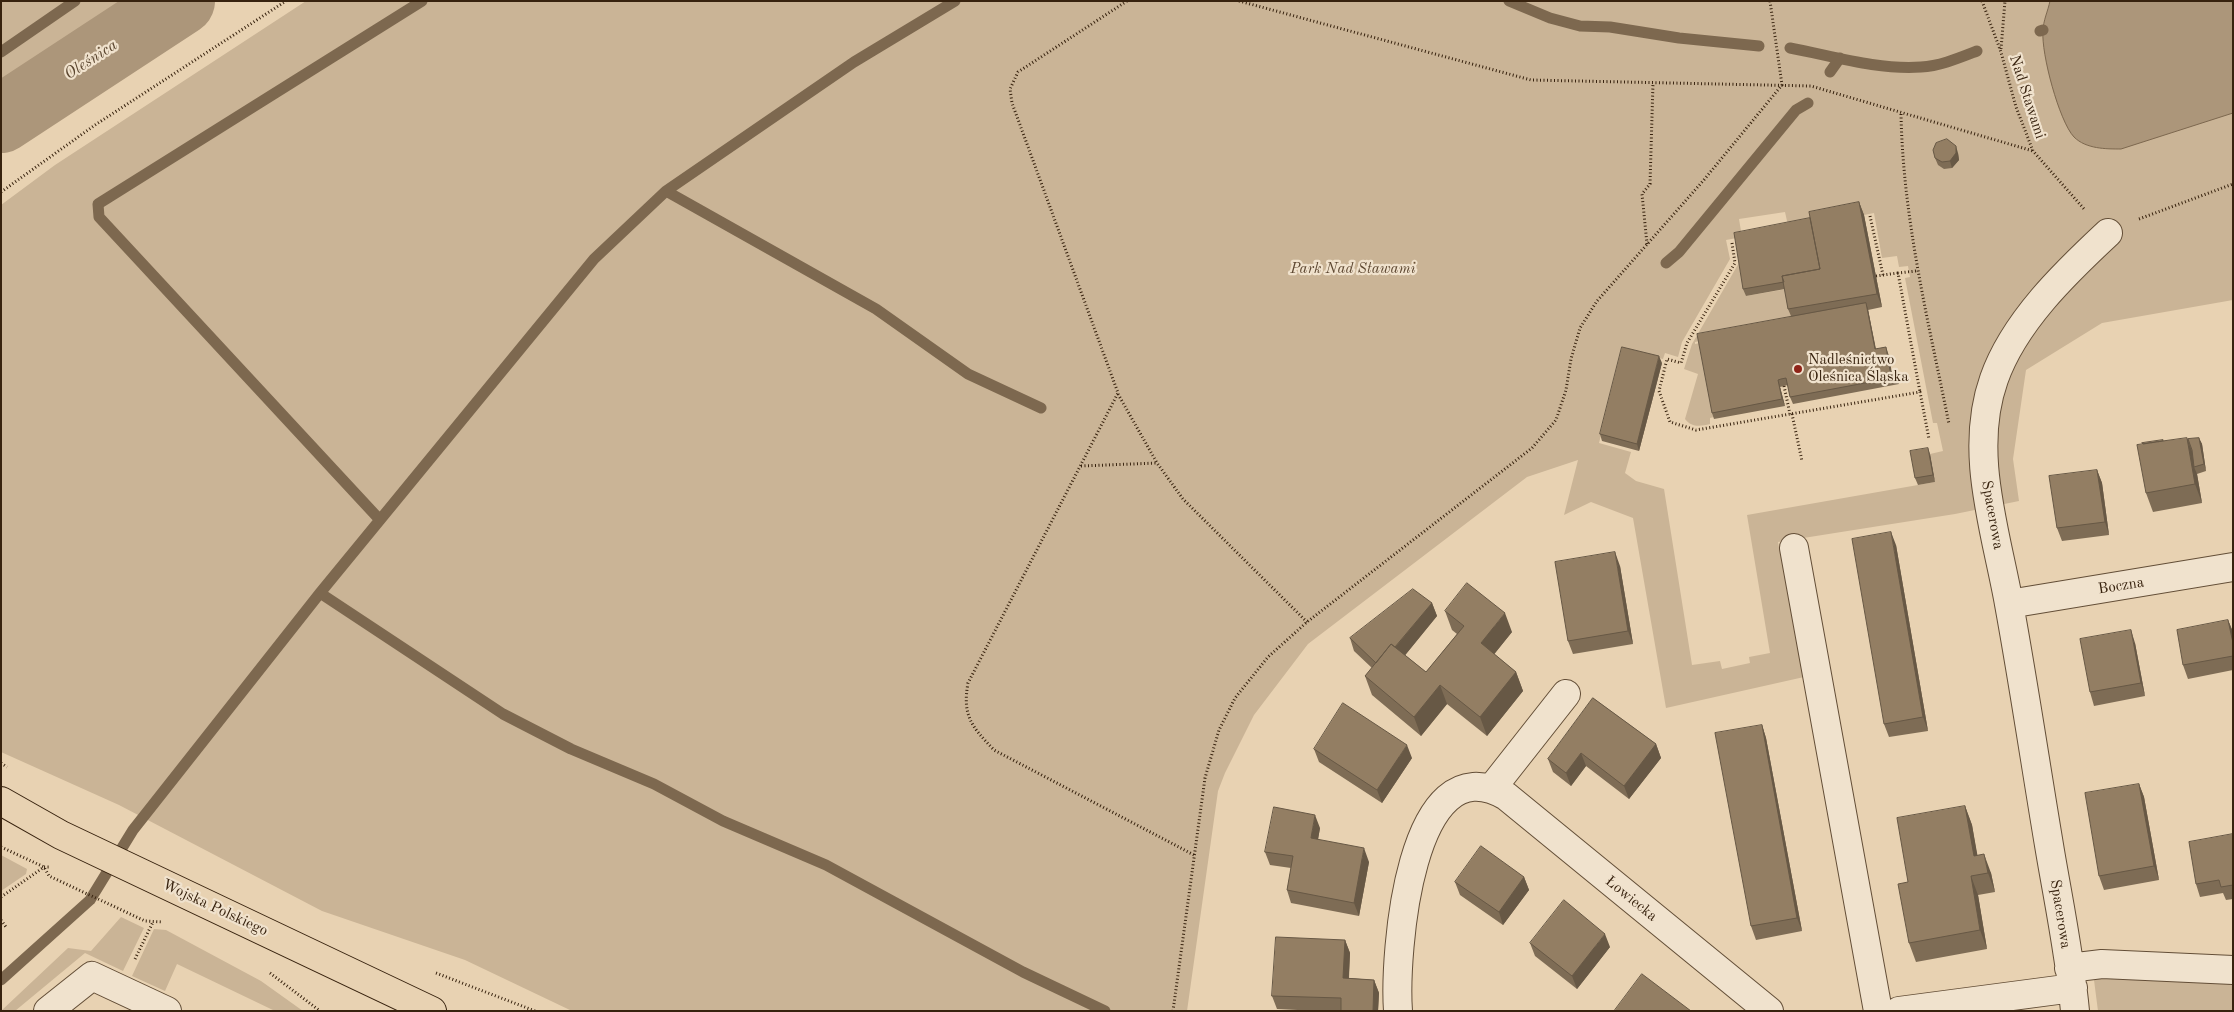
<!DOCTYPE html>
<meta charset="utf-8">
<style>
body{margin:0}
#map{position:relative;width:2234px;height:1012px;overflow:hidden;background:#e8d2b2;font-family:"Old Standard TT",serif}
canvas{display:block}
.frame{position:absolute;inset:0;border:2px solid #37220e;pointer-events:none}
</style>
<div id="map">
<canvas width="2234" height="1012"></canvas>
<div class="frame"></div>
</div>
<script>
const ctx = document.querySelector('canvas').getContext('2d');
ctx.lineJoin = 'round';
function fillPath(path, color) { ctx.fillStyle = color; ctx.fill(path, 'evenodd'); }
function trace(path, color, width, dash) { ctx.strokeStyle = color; ctx.lineWidth = width; ctx.lineCap = dash ? 'butt' : 'round'; ctx.setLineDash(dash || []); ctx.stroke(path); }
function label(font, color, halo, rows, align = 'center') {
  ctx.font = font + ' "Old Standard TT",serif'; ctx.lineWidth = 4.5; ctx.setLineDash([]); ctx.textBaseline = 'middle'; ctx.strokeStyle = halo; ctx.fillStyle = color; for (const [text, x, y, turn = 0] of rows) {
    ctx.save(); ctx.translate(x, y); ctx.rotate((+turn || 0) * Math.PI / 180); ctx.textAlign = isNaN(turn) ? turn : align; if (halo) ctx.strokeText(text, 0, 0); ctx.fillText(text, 0, 0); ctx.restore();
  }
}
fillPath(new Path2D(`
 M1,1h132l-132,84z
 M306,1h1927v299l-131,23 -76,47 -13,89 6,42 -64,13 -177,28 26,135 -138,31 -33,-190 -42,-16 -27,13 14,-55 -51,17 -219,167 -54,71 -29,58 -7,18 -31,220h-615l-107,-51 -143,-49 -203,-106 -118,-53v-547l54,-40zM1785,212l4,18 85,-17 8,45 15,-2 2,11 9,-1 2,11 -5,1 28,145h4l6,28 -13,3 5,28 -188,33 23,138 -21,4 1,6 -28,6 -2,-8 -28,4 -28,-176 -28,-8 -11,-8 6,-21 -32,-9 24,-93 40,9 2,-6 13,4 4,-15 48,-83 -4,-19 16,-3 -3,-18z
 M1740,261l6,35 41,-7 6,33 -98,20v2l5,-1 14,74 -4,1v6c-9,2 -18,4 -25,-5l13,-45 -14,-5 8,-25z
 M1,855l26,14 -1,5 -25,17z
 M121,917l23,11 -21,43 -38,-18 -70,58h-14l67,-63 23,3z
 M154,929l12,1 95,51 42,30h-28l-98,-47 -12,27 -33,-15z
 M2105,973l128,3v35h-135l-4,-31z`), '#cab496');
const water = new Path2D(`
 M2050,1h183v112l-112,36c-15,0 -35,0 -47,-12 -15,-16 -33,-84 -31,-106 0,-10 5,-20 7,-30z`);
fillPath(water, '#ac967a');
trace(water, '#7d684f', 1);
trace(new Path2D(`
 M1509,1l41,17 30,8 30,1 69,11 80,8
 M2040,31l3,-1
 M1790,48c43,8 87,22 131,19 19,-1 38,-9 56,-16
 M1,52l74,-51
 M1830,72l10,-14
 M666,191l210,118 92,65 73,34
 M1666,263l13,-11 117,-142 12,-7
 M380,520l-281,-303 -1,-13 324,-203
 M320,593l183,121 68,35 83,35 69,37 103,44 197,107 82,39
 M1,980l89,-80 43,-70 187,-237 274,-334 72,-68 188,-129 101,-61`), '#7d684f', 11);
trace(new Path2D(`
 M1,119l180,-118`), '#ac967a', 68);
const minor = new Path2D(`
 M1794,548l84,463
 M2009,604l224,-37
 M1492,788l74,-94
 M2069,968l33,-4 131,6
 M48,1011l44,-35 75,35
 M1398,1011c-4,-55 11,-271 108,-215l263,215
 M1899,1011l174,-23
 M2075,1011c-5,-54 -16,-107 -25,-160 -14,-83 -26,-165 -41,-247 -13,-73 -41,-152 -15,-225 20,-57 71,-106 114,-146`);
const major = new Path2D(`
 M1,801l60,34 371,176`);
trace(minor, '#634e37', 30);
trace(major, '#37220e', 30);
trace(new Path2D(`
 M1127,1l-109,71 -8,17 2,14 106,290 -150,290c-6,33 4,44 26,67l200,105
 M1239,1l292,79 280,6 222,65
 M1982,1l19,51 15,55 17,44 52,59
 M2001,49l4,-48
 M1901,114c2,105 27,206 48,310
 M1,192l94,-67 191,-124
 M1870,216l13,59
 M2139,219l94,-35
 M1732,243l3,20 -48,80 -6,20 -14,-4 -8,32 11,31 26,8 224,-38 9,47
 M1647,244l-5,-50 8,-10 3,-101
 M1916,271l-18,2 22,119
 M1876,276l22,-3
 M1784,386l6,28
 M1118,394l39,69 26,36 124,123
 M1792,414l10,47
 M1081,466l76,-3
 M1,763l6,4
 M1,847l43,20 5,9 96,45 18,1
 M1,897l43,-30h5
 M1,920l5,7
 M135,959l18,-37
 M270,973l50,38
 M436,973l99,38
 M1173,1011l32,-233 14,-48 16,-32 33,-41 39,-35 225,-174 24,-28 10,-30 5,-31 9,-31 17,-27 106,-120 79,-96 -12,-84`), '#37220e', 3, [1, 2.5]);
trace(minor, '#f0e2cd', 28);
trace(major, '#e8d2b2', 28);
fillPath(new Path2D(`
 M1958,153l1,7 -7,8 -8,1 -6,-4 -3,-7z
 M1859,202l5,13 18,92 -14,3 8,39 12,4 4,22h4l3,9 -106,20 -3,-7 -2,-12 -8,2 5,19 -71,13 -2,-6 79,-97 -3,-7 -3,-20 -39,7 -3,-7 67,-71z
 M1662,363l-23,88 -37,-10 -2,-7z
 M2199,438l3,6 4,27 -9,3 5,29 -49,9 -7,-19 17,-52 25,-2z
 M1930,454l5,28 -17,3 -3,-7z
 M2097,470l5,13 7,52 -47,6 -5,-13z
 M1896,545l32,186 -39,6 -5,-13z
 M1620,566l13,78 -60,10 -5,-13z
 M1432,603l5,13 -32,39 21,17 31,-38 -5,-4 -7,-19 67,21 -18,22 22,18 7,19 -36,45 -40,-32 -26,32 -49,-41 -7,-19 7,-8 -18,-17 -4,-13z
 M2228,620l5,12v38l-45,9 -5,-14z
 M2135,643l10,53 -51,10 -4,-14z
 M1593,698l63,46 5,14 -32,41 -43,-33 -15,20 -18,-14 -5,-13z
 M1762,725l4,13 36,193 -46,9 -5,-14z
 M1314,749l98,9 -30,45 -63,-41z
 M2139,784l5,13 15,83 -55,10 -5,-14z
 M1965,806l7,19 5,30 14,18 4,19 -17,3 9,54 -71,13 -7,-19 -1,-61z
 M1320,828l-2,11 51,23 -10,54 -68,-13 -4,-13 4,-22 -21,-3 -5,-13z
 M2233,834v65l-7,1 -3,-7 -23,4 -4,-13z
 M1524,877l5,13 -26,35 -43,-30 -5,-13z
 M1345,940l5,13 -1,25 25,2 5,13 -1,18h-60l-41,-2 -5,-13z
 M1530,943l80,4 -33,42 -42,-33z`), '#7e6c55');
fillPath(new Path2D(`
 M1956,146l2,7 1,7 -7,8 -2,-7z
 M1859,202l5,13 18,92 -5,-13z
 M1866,303l2,6 9,47 -2,-7z
 M1886,347l2,6 5,25h-1z
 M1659,356l3,7 -23,88 -2,-7z
 M1778,380l2,7 5,19 -3,-7z
 M2187,438l7,19v10l3,7 5,29 -7,-19z
 M2199,438l3,6 4,27 -2,-7z
 M1928,448l2,6 5,28 -2,-7z
 M2097,470l5,13 7,52 -4,-13z
 M1891,532l5,13 32,186 -5,-14z
 M1615,552l5,14 13,78 -5,-13z
 M1432,603l5,13 -52,64 -5,-14z
 M1505,613l7,19 -24,30 -7,-19z
 M2228,620l5,12v11z
 M2131,630l4,13 10,53 -4,-13z
 M1516,672l7,19 -36,45 -7,-19z
 M1440,685l7,19 -26,32 -7,-19z
 M1762,725l4,13 36,193 -5,-13z
 M1656,744l5,14 -32,41 -5,-13z
 M1407,745l5,13 -30,45 -5,-13z
 M1581,753l5,13 -15,20 -5,-13z
 M2139,784l5,13 15,83 -5,-14z
 M1965,806l7,19 9,50 -7,-19z
 M1315,815l5,13 -4,23 -5,-13z
 M1364,848l5,14 -10,54 -5,-13z
 M1984,854l7,19 4,19 -7,-19z
 M1971,876l7,19 9,54 -7,-19z
 M1524,877l5,13 -26,35 -4,-13z
 M1605,934l5,13 -33,42 -5,-13z
 M1345,940l5,13 -2,38 -5,-13z
 M1374,980l5,13 -1,18h-5z`), '#675845');
const building = new Path2D(`
 M1947,139l9,7v7l-6,8 -8,1 -7,-4 -2,-8 3,-7z
 M1859,202l18,92 -89,15 -6,-33 38,-7 -11,-57z
 M1810,218l10,51 -38,7 2,6 -41,7 -9,-56z
 M1866,303l9,46 11,-2 5,29 5,-1 1,2 -107,20 -4,-19 -5,1 -3,1 4,19 -70,14 -15,-79z
 M1622,347l37,9 -22,88 -37,-10z
 M2187,438l8,46 -49,9 -9,-48z
 M2199,438l5,26 -10,3 -2,-17 -4,-11z
 M2163,440v1l-20,3 -1,-1z
 M1928,448l5,27 -18,3 -5,-27z
 M2097,470l8,52 -48,6 -8,-52z
 M1891,532l32,185 -39,7 -32,-185z
 M1615,552l13,79 -60,10 -13,-79z
 M1467,583l38,30 -24,30 35,29 -36,45 -40,-32 -26,32 -49,-41 26,-32 35,28 38,-46 -19,-15z
 M1413,589l19,14 -37,44 -4,-3 -15,19 -26,-25z
 M2228,620l5,23v13l-50,9 -6,-35z
 M2131,630l10,53 -51,9 -10,-53z
 M1593,698l63,46 -32,42 -43,-33 -15,20 -18,-14z
 M1343,703l64,42 -30,45 -63,-41z
 M1762,725l35,193 -46,8 -36,-193z
 M2139,784l15,82 -55,10 -14,-83z
 M1965,806l9,50 10,-2 4,19 -17,3 9,54 -71,13 -11,-59 10,-2 -11,-64z
 M1274,807l41,8 -4,23 53,10 -10,55 -67,-13 6,-34 -28,-4z
 M2233,834v51l-12,2 -2,-7 -23,4 -7,-42z
 M1481,846l43,31 -25,35 -44,-30z
 M1564,900l41,34 -33,42 -42,-33z
 M1276,937l69,3 -2,38 31,2 -1,31h-32v-13l-69,-2z
 M1642,974l49,37h-75l-1,-1z`);
fillPath(building, '#937e63');
trace(building, '#675845', 1);
for (const [x, y, r, color] of [
 [1798,369,5,"#8f2418"]
]) { const dot = new Path2D(); dot.arc(x, y, r, 0, 2 * Math.PI); ctx.fillStyle = color; ctx.fill(dot); trace(dot, '#f0e2cd', 2); }
label('15px', '#37220e', '#f0e2cd', [
 ["Nad Stawami",2027,97,72],
 ["Spacerowa",1992,515,80],
 ["Boczna",2121,586,-9],
 ["Łowiecka",1631,899,39],
 ["Wojska Polskiego",215,908,25],
 ["Spacerowa",2060,914,81]
]);
label('italic 15px', '#5c4630', '#f0e2cd', [
 ["Park Nad Stawami",1353,269]
]);
label('15px', '#37220e', '#f0e2cd', [
 ["Nadleśnictwo",1808,360],
 ["Oleśnica Śląska",1808,377]
], 'left');
label('italic 16px', '#5a452e', '#f0e2cd', [
 ["Oleśnica",91,60,-33]
]);
</script>
